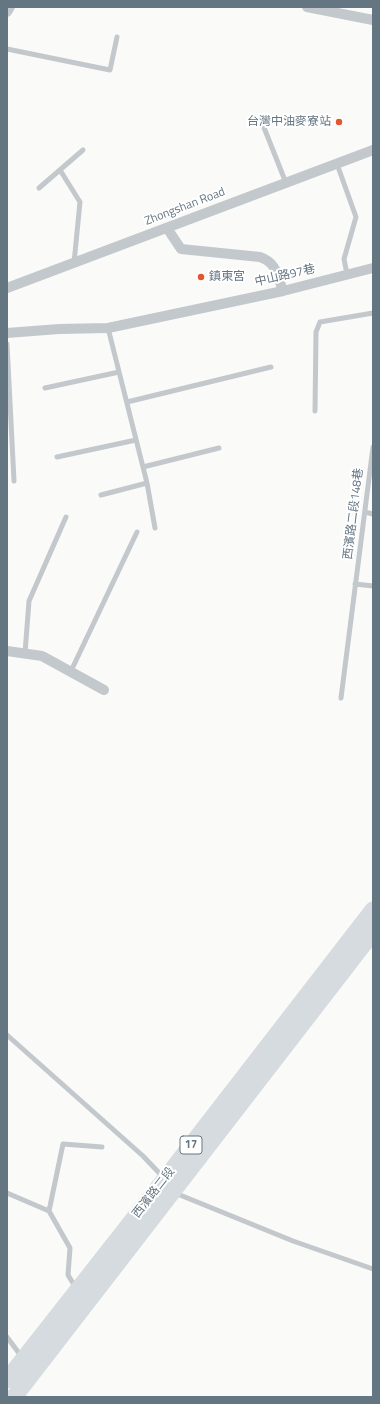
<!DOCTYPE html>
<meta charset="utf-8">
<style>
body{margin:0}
#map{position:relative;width:380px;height:1404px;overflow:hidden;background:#fafaf8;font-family:"Titillium Web",sans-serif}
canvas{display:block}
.frame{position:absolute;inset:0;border:8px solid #657683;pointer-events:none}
</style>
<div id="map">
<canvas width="380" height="1404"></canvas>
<div class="frame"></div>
</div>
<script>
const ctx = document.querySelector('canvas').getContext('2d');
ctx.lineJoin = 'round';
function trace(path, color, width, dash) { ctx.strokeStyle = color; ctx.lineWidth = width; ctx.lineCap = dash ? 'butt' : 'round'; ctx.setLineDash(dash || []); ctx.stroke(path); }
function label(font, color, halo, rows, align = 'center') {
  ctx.font = font + ' "Titillium Web","Noto Sans TC",sans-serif'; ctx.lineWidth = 4; ctx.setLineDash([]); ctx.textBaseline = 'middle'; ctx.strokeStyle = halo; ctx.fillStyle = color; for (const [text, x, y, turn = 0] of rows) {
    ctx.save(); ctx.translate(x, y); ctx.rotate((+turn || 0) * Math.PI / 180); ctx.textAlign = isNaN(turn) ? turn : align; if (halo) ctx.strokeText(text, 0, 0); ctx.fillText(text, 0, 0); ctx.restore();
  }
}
trace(new Path2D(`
 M7,49l103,21 7,-33
 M261,120l25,63
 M337,164l19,53 -12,42 3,15
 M60,170l20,32 -6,61
 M39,188l44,-38
 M108,328l39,155 8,45
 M7,344l7,137
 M45,388l74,-16
 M127,402l144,-35
 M315,411l1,-79 4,-10 53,-9
 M57,457l79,-17
 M143,467l76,-19
 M101,495l46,-12
 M365,512l8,2
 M355,584l18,2
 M25,653l4,-52 37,-84
 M71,671l66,-139
 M341,698l32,-251
 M7,1035l136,121 20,21
 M177,1192l3,3 113,46 80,28
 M7,1193l42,18 14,-67 39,3
 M49,1211l21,37 -2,27 8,13
 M7,1337l14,19`), '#c3c8cc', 5);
trace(new Path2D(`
 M307,7l66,13
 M7,12l3,-5
 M167,228l14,21 79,8c17,6 17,18 23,34
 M7,288l366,-138
 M7,333l52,-4 49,-1 175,-37 90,-23
 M7,651l35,5 62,34`), '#c3c8cc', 10);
trace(new Path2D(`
 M7,1380l158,-201 208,-269
 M14,1397l359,-465`), '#d6dbdf', 17);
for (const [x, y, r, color] of [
 [339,122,4,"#e4572e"],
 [201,277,4,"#e4572e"]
]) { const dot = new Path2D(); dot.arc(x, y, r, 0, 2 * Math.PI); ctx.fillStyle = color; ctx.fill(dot); trace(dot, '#fff', 1.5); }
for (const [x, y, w] of [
 [191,1145,22]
]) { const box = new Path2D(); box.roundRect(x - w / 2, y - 9, w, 18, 3); ctx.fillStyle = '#fff'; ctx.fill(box); trace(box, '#657683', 1); }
label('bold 11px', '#657683', null, [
 ["17",191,1145]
]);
label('12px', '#657683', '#fff', [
 ["台灣中油麥寮站",331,122],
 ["鎮東宮",209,277,"left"]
], 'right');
label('12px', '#657683', '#fff', [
 ["Zhongshan Road",185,207,-21],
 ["中山路97巷",285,276,-13],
 ["西濱路二段148巷",354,514,-83],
 ["西濱路二段",154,1193,-52]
]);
</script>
